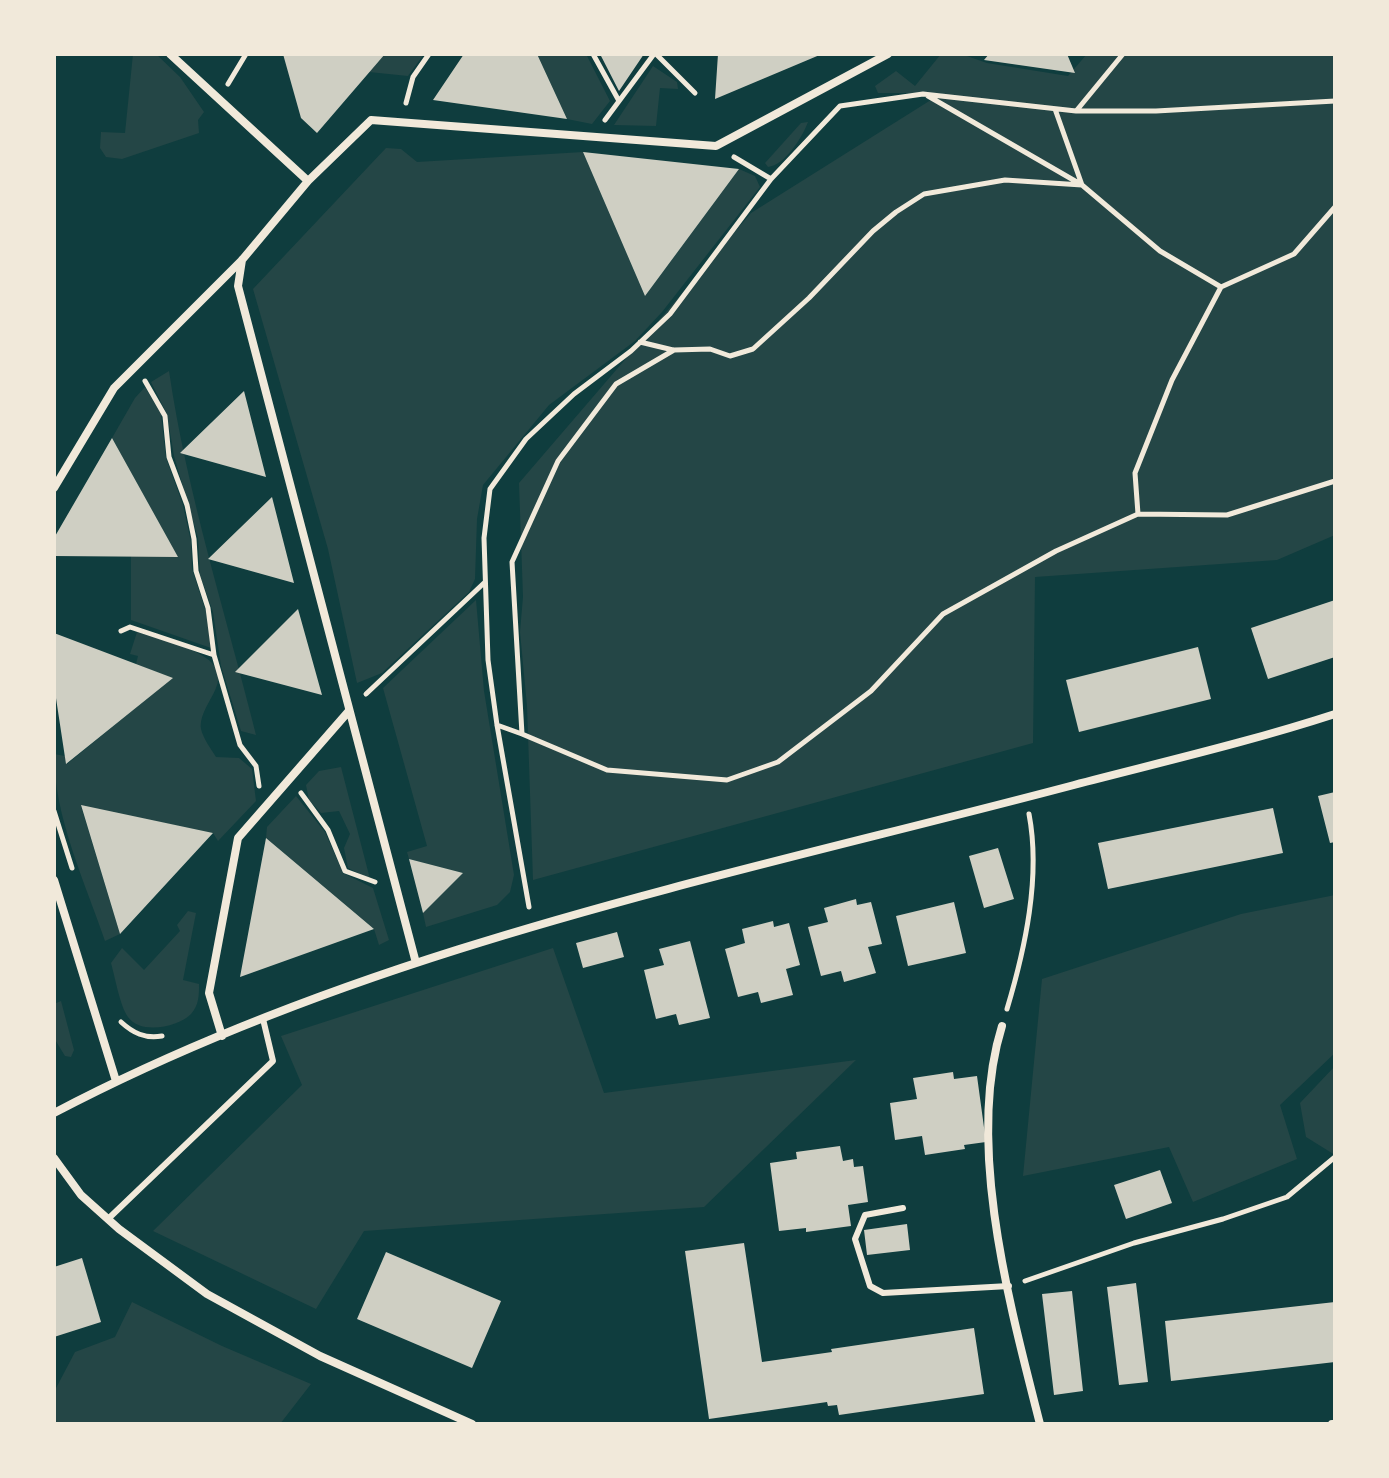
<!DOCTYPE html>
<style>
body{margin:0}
#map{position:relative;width:1389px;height:1478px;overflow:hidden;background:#0f3d3e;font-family:Quicksand,sans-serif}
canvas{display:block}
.frame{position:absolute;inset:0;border:56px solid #f1e9da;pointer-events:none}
</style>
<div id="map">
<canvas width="1389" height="1478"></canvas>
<div class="frame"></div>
</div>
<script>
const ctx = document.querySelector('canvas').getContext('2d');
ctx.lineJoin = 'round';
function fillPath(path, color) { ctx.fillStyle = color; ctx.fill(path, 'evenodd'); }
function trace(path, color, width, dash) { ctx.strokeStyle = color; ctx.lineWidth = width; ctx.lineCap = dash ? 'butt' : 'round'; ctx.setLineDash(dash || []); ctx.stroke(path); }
fillPath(new Path2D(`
 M133,54h23l24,23 24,35 -6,8 1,13 -77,26 -16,-2 -6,-9 1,-16 24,1z
 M385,54h39l-16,22 -39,-4z
 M537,54h49l24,47 -18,23 -25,-5z
 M941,54h20l26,9 81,13 19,-22h248v481l-58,25 -242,17 -2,166 -500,137 -6,-174 -7,-74 3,-35 -4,-114 232,-270 191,-120h-64l-3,-7 21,-15 19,15z
 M653,66l24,16 1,7 -18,-1 -4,38 -42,-1z
 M808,122c-6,16 -23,43 -40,45l-3,-4 36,-40z
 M386,148l15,1 16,13 166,-10 62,144 94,-127 16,7 5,11 -98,125 -27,29 -86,64 -66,80 -6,34 -2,60 -6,13 -87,81 -25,10 -29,-134 -75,-260z
 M169,371c18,123 57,243 87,364l-15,-4 -20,-65 -8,-54 -13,-37 -2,-37 -24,-82 -7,-42 -16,-32z
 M145,387l16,27 5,44 17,47 8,37 1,27 14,43 5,36 -80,-28v-64h46l-65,-118 23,-40z
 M476,600l8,91 30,184 -4,17 -13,13 -71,22 -3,-14 40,-40 -54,-14 -2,-7 20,-6 -44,-158z
 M137,632c20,7 47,12 66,24 37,23 -5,46 -2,73 2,9 10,20 15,28l23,1 13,11 4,32 -38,40 -5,-8 -132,-27 39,128 -15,7c-20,-59 -51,-124 -51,-187l11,2 2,8 105,-86 -36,-14 2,-8 -8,-2z
 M341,767l29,112 -22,-11 -4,-20 6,-14 -11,-23 -18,2 -12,-13 -3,-15 13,-14z
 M296,796l29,36 18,41 30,15 16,52 -10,5 -5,-16 -108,-91 1,-11z
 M1335,895v158l-55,52 17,54 -104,43 -24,-55 -146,29 19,-197 199,-65z
 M188,911l8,2 -13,67 16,4c0,11 0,21 -8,30 -12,13 -51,21 -63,3 -8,-11 -13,-40 -17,-54l11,-15 22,22 36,-39 -3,-6z
 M553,948l51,145 252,-33 -152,147 -340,24 -48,78 -163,-78 149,-146 -21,-49z
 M61,1001l13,49 -3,7 -6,-1 -11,-18v-34z
 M1335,1066v89l-29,-18 -6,-34z
 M132,1302l90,44 89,38 -31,40h-226v-32l21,-40 40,-15z`), '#244646');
fillPath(new Path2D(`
 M283,54h102l-68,79 -16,-15z
 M464,54h73l30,65 -134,-19z
 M600,54h44l-25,37z
 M718,54h104l-107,45z
 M989,54h78l8,19 -91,-13z
 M583,152l156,17 -94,127z
 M244,391l22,86 -86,-24z
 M112,438l66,119 -124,-1v-18z
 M272,497l22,86 -86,-24z
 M1335,600v57l-67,22 -17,-51z
 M298,609l24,86 -87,-23z
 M54,633l119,45 -107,86 -12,-79z
 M1198,647l13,52 -132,33 -13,-52z
 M1335,792v50l-5,1 -12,-47z
 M81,805l132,28 -93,101z
 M1273,808l10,45 -175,36 -10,-46z
 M266,838l108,91 -134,48z
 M998,848l16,51 -30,9 -15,-52z
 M409,859l54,14 -40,40z
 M856,899l1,6 14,-3 11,42 -14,3 8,26 -32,9 -3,-11 -20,5 -13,-49 20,-5 -4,-14z
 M954,902l12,51 -58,13 -12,-50z
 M773,921l1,6 15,-4 11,42 -14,4 7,26 -32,8 -3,-11 -20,5 -13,-48 20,-6 -3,-14z
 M617,932l7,25 -41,11 -7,-25z
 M690,941l20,77 -31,7 -3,-11 -20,5 -12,-49 20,-5 -5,-16z
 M953,1072l1,7 23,-3 9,66 -22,3 1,4 -40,6 -3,-19 -27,4 -5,-37 27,-4 -4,-21z
 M840,1146l3,15 10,-2 1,8 9,-1 5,36 -20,3 3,21 -45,6v-4l-27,3 -9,-68 27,-4 -1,-7z
 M1160,1170l12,33 -46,16 -12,-34z
 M907,1224l3,26 -43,5 -3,-25z
 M744,1243l18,119 70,-10 -1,-3 143,-21 10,66 -145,21 -2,-10 -9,1 -1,-4 -118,17 -24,-168z
 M386,1252l115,49 -29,67 -115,-49z
 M82,1258l19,64 -47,15v-70z
 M1136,1283l12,99 -29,3 -12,-98z
 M1072,1291l11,100 -29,4 -12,-101z
 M1335,1302v60l-164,19 -6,-60z`), '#cfcfc3');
trace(new Path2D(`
 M593,54l26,47
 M656,54l39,39
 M228,84l18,-30
 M928,96l154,89 78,66 61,36 73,-33 41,-47
 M406,103l7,-26 16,-23
 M1055,109l27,76 -77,-5 -81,14 -28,18 -23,19 -64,67 -56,51 -23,7 -20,-7 -36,1 -58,34 -58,77 -46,101 10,172 85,36 120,10 51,-18 93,-71 72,-77 113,-63 82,-37 89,1 108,-34
 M1077,110l46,-56
 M605,120l49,-66
 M734,157l37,22
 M640,342l33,8
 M145,381l20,35 4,41 18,48 7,34 2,32 12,37 6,47 26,90 16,21 3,20
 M1138,514l-3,-41 37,-93 49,-93
 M121,631l9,-4 84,28
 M366,694l118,-111
 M497,725l25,9
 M301,793l27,37 17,41 30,11
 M54,811l18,57
 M529,907l-32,-182 -9,-65 -4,-122 6,-49 36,-50 48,-45 57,-43 39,-37 101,-135 69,-73 83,-12 153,17h80l179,-10
 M1007,1009c18,-60 34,-132 22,-195
 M121,1022c12,11 24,17 41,14
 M1025,1281l109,-38 89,-24 64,-22 48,-40`), '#f1e9da', 5);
trace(new Path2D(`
 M903,1208l-38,7 -10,24 15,47 13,7 126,-7
 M108,1219l165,-158 -10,-42`), '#f1e9da', 6);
trace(new Path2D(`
 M170,54l138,127
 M242,260l-4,26 178,677
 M54,488l60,-100 128,-128 66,-79 63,-61 345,26 172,-92
 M54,880l62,201
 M1002,1026c-37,118 8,280 38,398
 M222,1036l-13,-43 29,-155 110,-126
 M54,1113c318,-167 676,-237 1020,-328 88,-23 175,-43 261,-71
 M54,1158l27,37 38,34 88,65 113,62 152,68
 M1332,1424h3`), '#f1e9da', 8);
</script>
